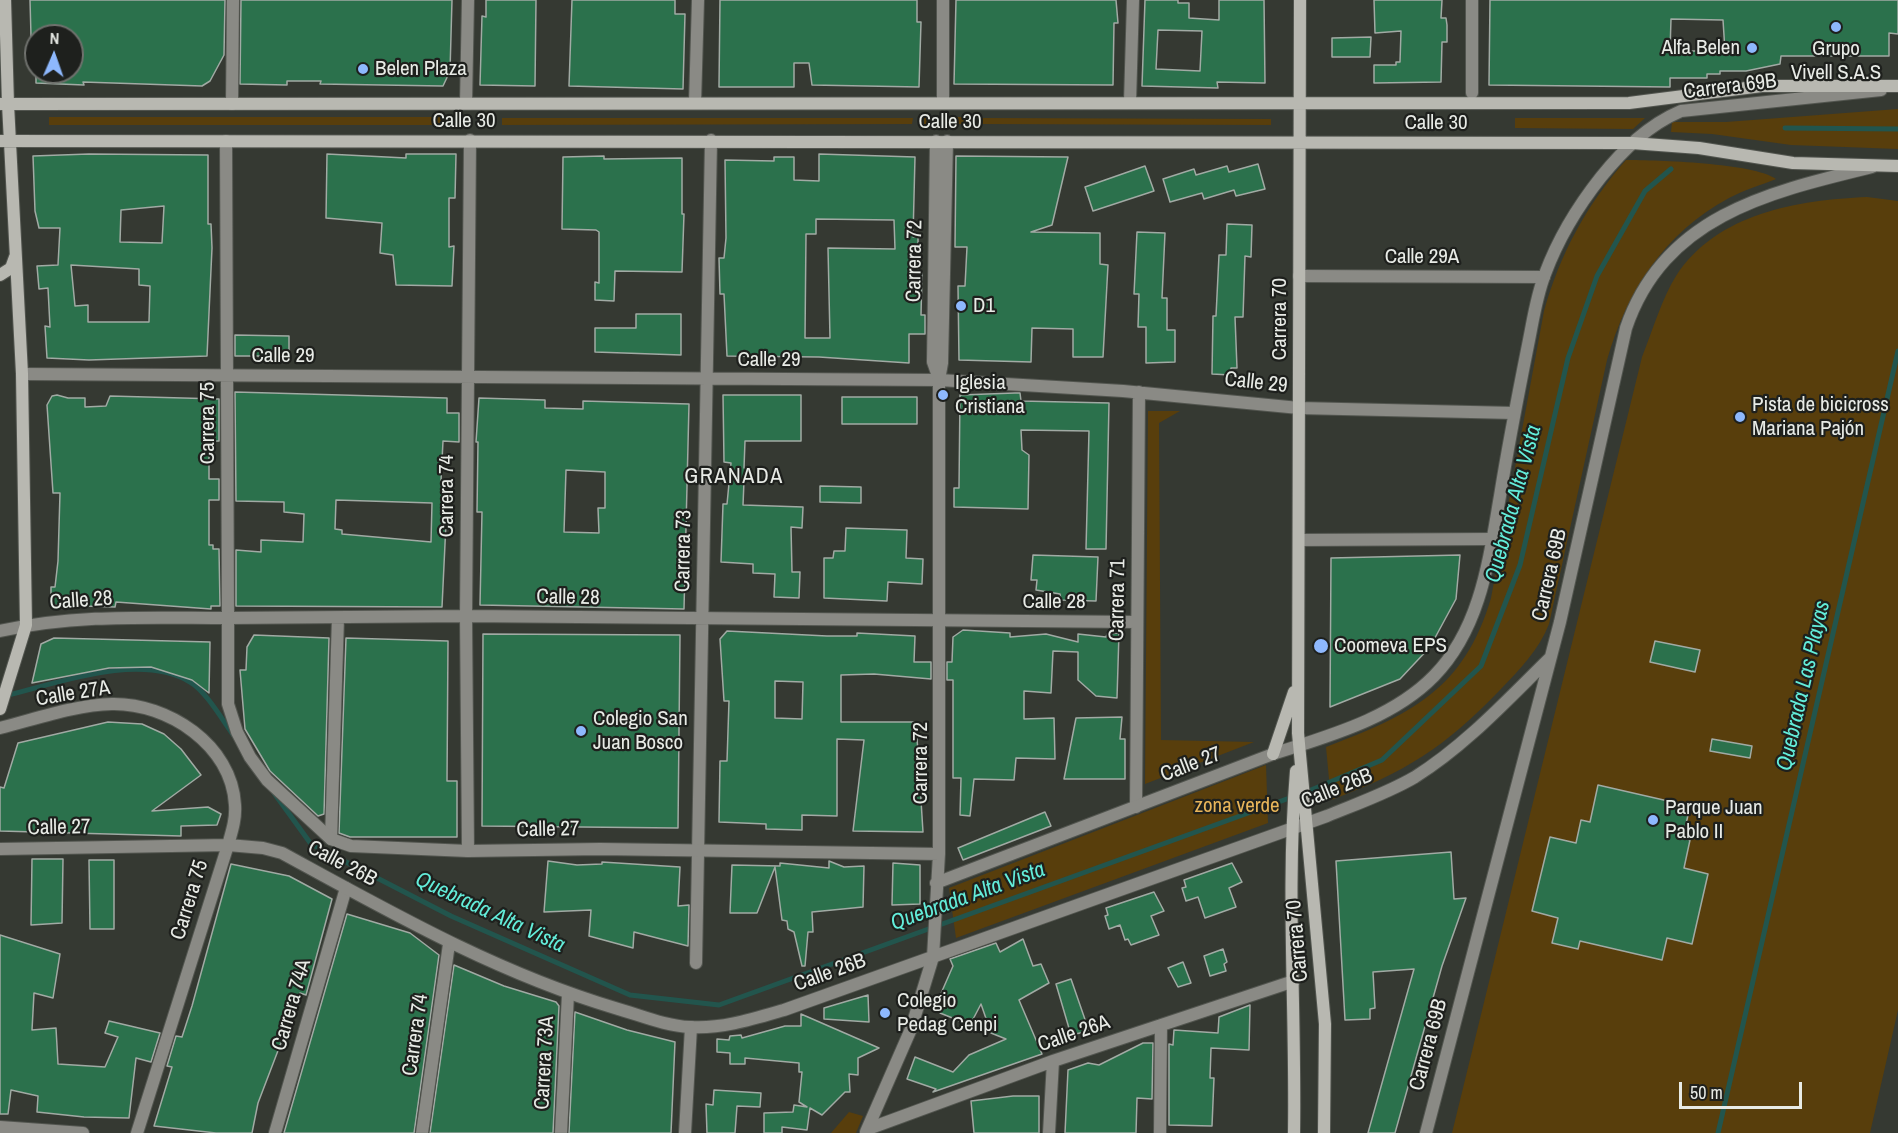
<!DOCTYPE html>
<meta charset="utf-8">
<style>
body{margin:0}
#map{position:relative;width:1898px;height:1133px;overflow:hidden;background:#353932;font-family:"Archivo Narrow",sans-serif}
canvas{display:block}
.north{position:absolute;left:24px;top:24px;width:60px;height:60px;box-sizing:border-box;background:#1e201d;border:2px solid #6f716d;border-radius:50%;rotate:2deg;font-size:16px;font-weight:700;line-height:24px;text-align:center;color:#e8ebe6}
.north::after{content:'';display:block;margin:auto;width:21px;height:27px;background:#8eb8fd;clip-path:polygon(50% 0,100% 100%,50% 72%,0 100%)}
.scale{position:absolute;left:1679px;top:1082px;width:123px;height:27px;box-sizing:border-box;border:3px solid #e8ebe6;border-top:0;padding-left:8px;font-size:18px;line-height:21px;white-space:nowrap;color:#e8ebe6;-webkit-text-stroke:4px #1e201d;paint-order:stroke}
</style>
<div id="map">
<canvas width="1898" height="1133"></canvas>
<div class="north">N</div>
<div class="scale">50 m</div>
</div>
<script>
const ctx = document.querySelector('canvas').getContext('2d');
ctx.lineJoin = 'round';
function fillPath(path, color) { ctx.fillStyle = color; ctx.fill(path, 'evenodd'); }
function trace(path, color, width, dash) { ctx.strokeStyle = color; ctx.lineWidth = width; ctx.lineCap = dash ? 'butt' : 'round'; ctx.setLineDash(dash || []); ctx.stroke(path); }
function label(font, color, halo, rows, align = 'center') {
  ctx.font = font + ' "Archivo Narrow",sans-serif'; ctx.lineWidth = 4.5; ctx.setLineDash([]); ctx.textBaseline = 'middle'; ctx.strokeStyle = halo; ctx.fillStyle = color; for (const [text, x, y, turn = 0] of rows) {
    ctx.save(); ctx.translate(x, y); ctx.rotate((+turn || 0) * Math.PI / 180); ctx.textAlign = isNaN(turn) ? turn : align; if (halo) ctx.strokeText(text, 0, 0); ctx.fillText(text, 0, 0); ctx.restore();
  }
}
fillPath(new Path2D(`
 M1898,109v40l-107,-4 -79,-11 -41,-2 1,-10h54z
 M49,117h394v8h-394z
 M924,117h40v7h-40z
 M502,118h411l-1,6 -410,1z
 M980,118l291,1v6l-291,-1z
 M1515,118h130l-12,11 -118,-1z
 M1626,160c31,0 128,3 150,19 -15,6 -32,11 -47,19 -64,34 -102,93 -122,162l-58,264c-10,26 -30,46 -49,66 -56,58 -94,82 -169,110l-5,-53c84,-32 138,-57 165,-149l53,-287c16,-57 43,-107 82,-151z
 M1867,197l31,4v809l-28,123h-418l190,-776c10,-25 20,-59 34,-81 41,-63 122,-76 191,-79z
 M1148,411h32l-21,12 2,317 93,2 -109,42z
 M1266,765l2,58 -312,115 -7,-50z
 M849,1112l14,4 -7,17h-25z`), '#583e0c');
trace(new Path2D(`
 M1785,128l113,1
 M5,696c53,-13 135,-44 185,-14 16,9 33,39 44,54
 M274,793l37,51 140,72 179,79 89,10 576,-209
 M1304,793l78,-33 99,-94 39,-101 48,-207 29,-82 48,-85 26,-22
 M1718,1133l180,-782`), '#22554d', 5);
const building = new Path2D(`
 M30,0h195l-1,55 -14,26 -8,5 -119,-4 1,3 -48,-2v-11h36v-36h-41z
 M241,0h211l-2,71 -7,15 -123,-2 1,-3h-34v4l-47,-1z
 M486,0h50l-1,86 -55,-1 2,-69 4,1z
 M572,0h103v14h10l-2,75 -114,-3z
 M720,0h197v22h4l-2,65 -107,-2 -3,-22h-15v24h-75z
 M956,0h160l2,23h-4l-1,62 -159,-1z
 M1145,0h33v3h11v15l30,2v-20h45l1,83 -48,-1 1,6 -76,-2zM1158,30l44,1 -2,40 -44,-2z
 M1374,0h68l-1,18h5l1,7v17h-5l-1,40 -67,1v-18h22v-3h4l1,-31 -26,2z
 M1490,0h408v34l-9,-1v23h-108l-1,8 -34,7h-26v3h-13v4h-37v9l-181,-2zM1671,19l52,1 2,31h-55z
 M1371,37l-1,20h-38v-19z
 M89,154l119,1v69h3l1,24 -5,108 -118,4 -42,-2 -2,-32 5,1 -2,-39 -9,1 -2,-23 21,-1 2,-37h-21l-4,-17 -2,-55zM164,206l-2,37 -42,-1 1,-32zM71,265l68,4v16l11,1 -1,36h-61v-17l-13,1z
 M327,154l79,4v-4h50l-1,44h-6v49l5,-1 -2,40 -56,-1 -3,-30 -13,-2 2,-30 -56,-5z
 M819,154l96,3 -2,80h5v36h4l-1,42h4v19h-16v29l-90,-6 -92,-1 -3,-62h-4l-1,-36h5l2,-20 -1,-78 49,1v-4h20v23l25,1zM816,219l78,1 1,29 -67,-1 2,90h-25l1,-104h10z
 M604,156v3l78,-1v56h2l-2,58 -67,-1 -1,30 -19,-1v-18l4,1v-51l-3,-2 -34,-1 1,-72z
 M956,156l112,1 -16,68 -21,7 69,1v31l8,1 -5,92h-30v-28l-41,-1 -1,34 -72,-2 -1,-74h7l2,-39h-12z
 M1258,164l7,25 -29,7 -2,-6 -30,9 -2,-6 -32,9 -7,-23 31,-10 2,6 31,-9 2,6z
 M1145,166l9,25 -61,20 -8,-24z
 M1227,224l25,1 -1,32 -6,-1 -2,61h-8l2,51h-6v7l-19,-1 1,-58h3l3,-61h7z
 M1137,232l28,1 -3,65h5v32h8v32l-29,1v-36h-8l1,-33h-5z
 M636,314h45v41l-86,-3v-24h41z
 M235,335l54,1v20h-54z
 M235,392l212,6v15h12v29l-16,-1 -2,40h7l-6,126 -206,-1v-56l25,2v-12l42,2 1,-28 -20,-2v-10l-48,-1zM336,500l96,3 -1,39 -89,-8v-4l-7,-1z
 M1015,393h5l1,8 88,2 -3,146h-20l3,-118 -68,-1 1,20 7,5 -1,54 -74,-2v-19h5l1,-93z
 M57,395l11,3h17v9l21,-1 4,-10 109,3v42h-10v38h10v21h-10v45h4v4h6l1,57h-9v3l-95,-7 -1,5 -64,-2v-18h4l3,-26 2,-68h-7l-6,-88 5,-9z
 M723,395h78v46h-56l-1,27h7v13h-7l-1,24 60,2 -1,21 -11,-1 1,45h8l-1,26 -25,-1 1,-23 -22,-1v-9l-32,-2 2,-58h4l4,-41 -7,-1z
 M842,397h75v27h-75z
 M479,398l66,2v8l38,1v-8l106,3 -5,205 -204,-4 2,-93h-5l1,-70h-2zM566,470l39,2v36h-7l1,25 -35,-1z
 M820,486l41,1v16l-41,-1z
 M846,528l61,2 -1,28 17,1 -1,25 -34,-2 -1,19 -63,-3v-40h9l1,-7h11z
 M1033,555l65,2 -2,44 -35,-1 -1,-6 -24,-4 1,-10h-6z
 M1460,555l-4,44 -26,48 -30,32 -70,28 1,-149z
 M963,630l47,3v4l36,-3 32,8v-8l28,3 1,-3 12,-1 -2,65 -21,-2 -18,-16v-28l-25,-1 -2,42 -27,-2v28l30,-1 1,41 -39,-1 -2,22 -40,-1 -4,37 -10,-1 1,-37h-8v-98h-6v-18h5l1,-25z
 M727,631l100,5h30v-3l58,3 -1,26h17v17l-57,-5 -33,1v47h75l7,110 -70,-1 11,-91 -27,-1v77l-35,-1v15l-36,-1v-5l-47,-2 1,-61h7l2,-60h-5l-4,-62zM775,681l28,1 -1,37 -27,-1z
 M483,634l197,1 -2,193 -196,-2z
 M254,635l75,3 -5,176 -6,2 -48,-45 -25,-42 -5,-59h6l1,-23z
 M54,638l156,4 -1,51 -17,-13 -41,-13 -42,1 -77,15 9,-39z
 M346,638l102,3 -1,140h10v56h-107l-11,-4z
 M1655,641l45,9 -5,22 -45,-10z
 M1122,717l-2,22h5v40h-61l12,-61z
 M108,722l34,2 22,10 17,15 20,26 -49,36 56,-4 13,7 -4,11 -36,1v10l-181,-5v-44l4,1 14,-45z
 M1712,739l40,7 -2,12 -40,-7z
 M1598,785l92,21 -7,32 7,2 -6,28 24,6 -16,70 -25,-6 -5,22 -82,-19 -2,8 -26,-6 6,-25 -26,-7 18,-74 26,6 5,-23 9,2z
 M1045,812l6,14 -88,34 -5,-12z
 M1451,852l3,47 12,-1 -24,68 -47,167h-27l46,-164 -41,3 2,36 -5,1v10l-25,1 -9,-159z
 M32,859h31l-1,64 -31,2z
 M89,860h25v69h-24z
 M548,861l29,4 25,-1v-2l78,5 -2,39 11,-1 -1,41 -54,-14 -1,16 -44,-12 2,-26 -47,2z
 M829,861l15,6 20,-1 -1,41 -51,5 1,20h-5l-3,34h-3l-8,-34 -6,-3 -1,-8 -5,-1 -7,-53 -18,46h-27l2,-48 48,1v-3l49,5z
 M893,863l27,2v39l-28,1z
 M1232,863l10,19 -13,6 7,19 -31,11 -7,-21 -12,4 -4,-13 4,-1 -2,-7z
 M231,864l58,12 43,23 -26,96 -6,-2 -42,110 -6,30h-36l-62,-7 18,-59 -5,-1 9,-30 6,1 10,-31z
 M1154,892l10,19 -13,5 8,19 -28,10 -3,-6 -3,1 -5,-15 -11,4 -4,-13 3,-1 -2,-7z
 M347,914l63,19 29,22 -25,178h-130z
 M0,935l60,19 -7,44 -19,-5 -2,37 24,-2 2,36 47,3 13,-30 -13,-4 4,-12 51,12 -9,29 -15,-4 -7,60 -45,-1 -47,-5 1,-16 -27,-6 -3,24h-8z
 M1023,939l10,27 8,-2 8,19 -30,17 23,54 -109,38 3,-3 -29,-10 8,-22 38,15 16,-17 37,-16 -15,-6 -10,-29 -11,21 -30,-12 5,-12 -6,-3 14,-32 -3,-7 46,-16 4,9z
 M1223,949l4,13 -3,2 2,7 -16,5 -6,-20z
 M1183,962l8,21 -13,4 -10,-19z
 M454,965l50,21 52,16 3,4 -6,127h-123z
 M1071,979l18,52 -18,4 -15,-51z
 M868,995l1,27 -45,-3v-11z
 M1250,1005l-1,45 -38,-2 -1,30h4l-2,48 -43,-1v-81l4,1 1,-15 44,3 1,-16z
 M575,1012l52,18 48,12 -4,91h-102z
 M801,1014l78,34 -21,10v17l-9,-1 1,18h-5l-23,23 -12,-7 -3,22 -25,-3v6h-18v-20l29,-1 1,-7 13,2 -8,-5 3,-30h-3v-9l-54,-5v6h-15v-11l-13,-1v-13l12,1 1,-4 11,-1 1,3 43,-12h16z
 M1143,1043h10l-1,56 -15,-1 -1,35h-71l3,-63 20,-7 11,2z
 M714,1090l47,3 -1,14 -23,-1 -2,27h-28l-1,-29 7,1z
 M1013,1096h26v37h-65l-3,-32z`);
fillPath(building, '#2b714c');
trace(building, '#a1aaa4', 1.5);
const minor = new Path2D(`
 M943,0v102
 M1472,93v-93
 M1130,102l3,-102
 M466,103l2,-103
 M695,103l3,-103
 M232,104l1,-104
 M226,141l2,477 238,-2 671,6
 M1299,276l245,1
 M22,374l917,6 184,11 176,17 215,5
 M1299,540l194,-1
 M1136,807l3,-415
 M331,839l7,-221
 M468,851l-2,-235 4,-476
 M696,963l15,-823
 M0,1127l83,6
 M868,1129l185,-68 241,-80
 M866,1132l45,-103 22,-72
 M137,1133l91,-288
 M275,1133l71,-245
 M422,1133l27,-189
 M561,1133l7,-139
 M685,1133l6,-106
 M1049,1133l4,-72
 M1160,1133l1,-108`);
const tertiary = new Path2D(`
 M936,141l-3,221 6,17
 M0,631c75,-17 152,-13 228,-13v86l9,28 13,25 17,23 64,59 20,7 117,5 132,-2 339,5
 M0,728c36,-9 75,-23 112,-24 56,-1 120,41 123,101 1,14 -3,26 -7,40
 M0,849l228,-4 35,3 19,5c108,59 215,120 333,155 25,7 50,18 75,19 32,2 63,-8 94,-17l543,-194c29,-12 61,-23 88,-39 51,-32 92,-77 135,-119
 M936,883l337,-129c55,-18 119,-35 161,-78 47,-48 55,-117 66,-180 8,-50 18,-101 28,-151 5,-24 8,-48 17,-71 13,-35 33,-68 56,-97 22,-27 47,-52 80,-66l200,-21
 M933,957l6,-103v-474l3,-17 5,-222
 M1426,1133l134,-511 66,-294c38,-112 143,-136 246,-161`);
const secondary = new Path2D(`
 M1300,0l-2,733 27,291 -1,109
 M0,104l1629,-1 133,-17h136
 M0,141l1632,2 67,5 94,15 105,3
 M0,275l11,-7 4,-11
 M0,709l26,-84 -4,-251 -14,-270 -3,-104
 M1273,754l21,-62
 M1294,1133c2,-121 -8,-242 2,-362`);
trace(minor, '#52554f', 14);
trace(tertiary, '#52554f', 14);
trace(secondary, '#52554f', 14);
trace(minor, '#8a8a85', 12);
trace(tertiary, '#8a8a85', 12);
trace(secondary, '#b8b8b1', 12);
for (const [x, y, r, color] of [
 [1836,27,6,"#8eb8fd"],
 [1752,48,6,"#8eb8fd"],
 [363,69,6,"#8eb8fd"],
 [961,306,6,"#8eb8fd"],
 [943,395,6,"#8eb8fd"],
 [1740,417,6,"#8eb8fd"],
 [1321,646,8,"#8eb8fd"],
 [581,731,6,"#8eb8fd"],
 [1653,820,6,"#8eb8fd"],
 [885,1013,6,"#8eb8fd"]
]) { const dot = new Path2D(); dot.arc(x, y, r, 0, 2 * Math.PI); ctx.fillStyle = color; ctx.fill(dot); trace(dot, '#1e201d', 2); }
label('21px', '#e8ebe6', '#1e201d', [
 ["Alfa Belen",1740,48,"right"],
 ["Grupo",1836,49,"center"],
 ["Vivell S.A.S",1836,73,"center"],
 ["Belen Plaza",375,69],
 ["D1",973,306],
 ["Iglesia",955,383],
 ["Cristiana",955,407],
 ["Pista de bicicross",1752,405],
 ["Mariana Pajón",1752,429],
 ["Coomeva EPS",1334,646],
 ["Colegio San",593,719],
 ["Juan Bosco",593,743],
 ["Parque Juan",1665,808],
 ["Pablo II",1665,832],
 ["Colegio",897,1001],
 ["Pedag Cenpi",897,1025]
], 'left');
label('21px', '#e8ebe6', '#1e201d', [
 ["Carrera 69B",1730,87,-7],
 ["Calle 30",464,121],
 ["Calle 30",950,122],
 ["Calle 30",1436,123],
 ["Calle 29A",1422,257],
 ["Carrera 72",915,261,-89],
 ["Carrera 70",1280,319,-90],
 ["Calle 29",283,356],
 ["Calle 29",769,360],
 ["Calle 29",1256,383,6],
 ["Carrera 75",208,423,-90],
 ["Carrera 74",447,496,-90],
 ["Carrera 73",684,551,-89],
 ["Carrera 69B",1550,575,-77],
 ["Calle 28",568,598,1],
 ["Carrera 71",1118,600,-89],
 ["Calle 28",81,601,-4],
 ["Calle 28",1054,602],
 ["Calle 27A",73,694,-9],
 ["Carrera 72",921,763,-90],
 ["Calle 27",1191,765,-21],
 ["Calle 26B",1337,789,-22],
 ["Calle 27",59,828,-1],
 ["Calle 27",548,830,-1],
 ["Calle 26B",342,864,28],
 ["Carrera 75",190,900,-73],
 ["Carrera 70",1298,941,-95],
 ["Calle 26B",830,973,-20],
 ["Carrera 74A",292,1005,-74],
 ["Calle 26A",1074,1034,-19],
 ["Carrera 74",416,1035,-82],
 ["Carrera 69B",1429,1045,-75],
 ["Carrera 73A",545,1063,-87]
]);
label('21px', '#e8b55a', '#1e201d', [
 ["zona verde",1237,806]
]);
ctx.letterSpacing = '1.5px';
label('22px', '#e8ebe6', '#1e201d', [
 ["GRANADA",734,477]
]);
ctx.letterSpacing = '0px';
label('italic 22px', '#63edda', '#1e201d', [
 ["Quebrada Alta Vista",1514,504,-75],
 ["Quebrada Las Playas",1804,686,-77],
 ["Quebrada Alta Vista",968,897,-20],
 ["Quebrada Alta Vista",490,913,25]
]);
</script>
